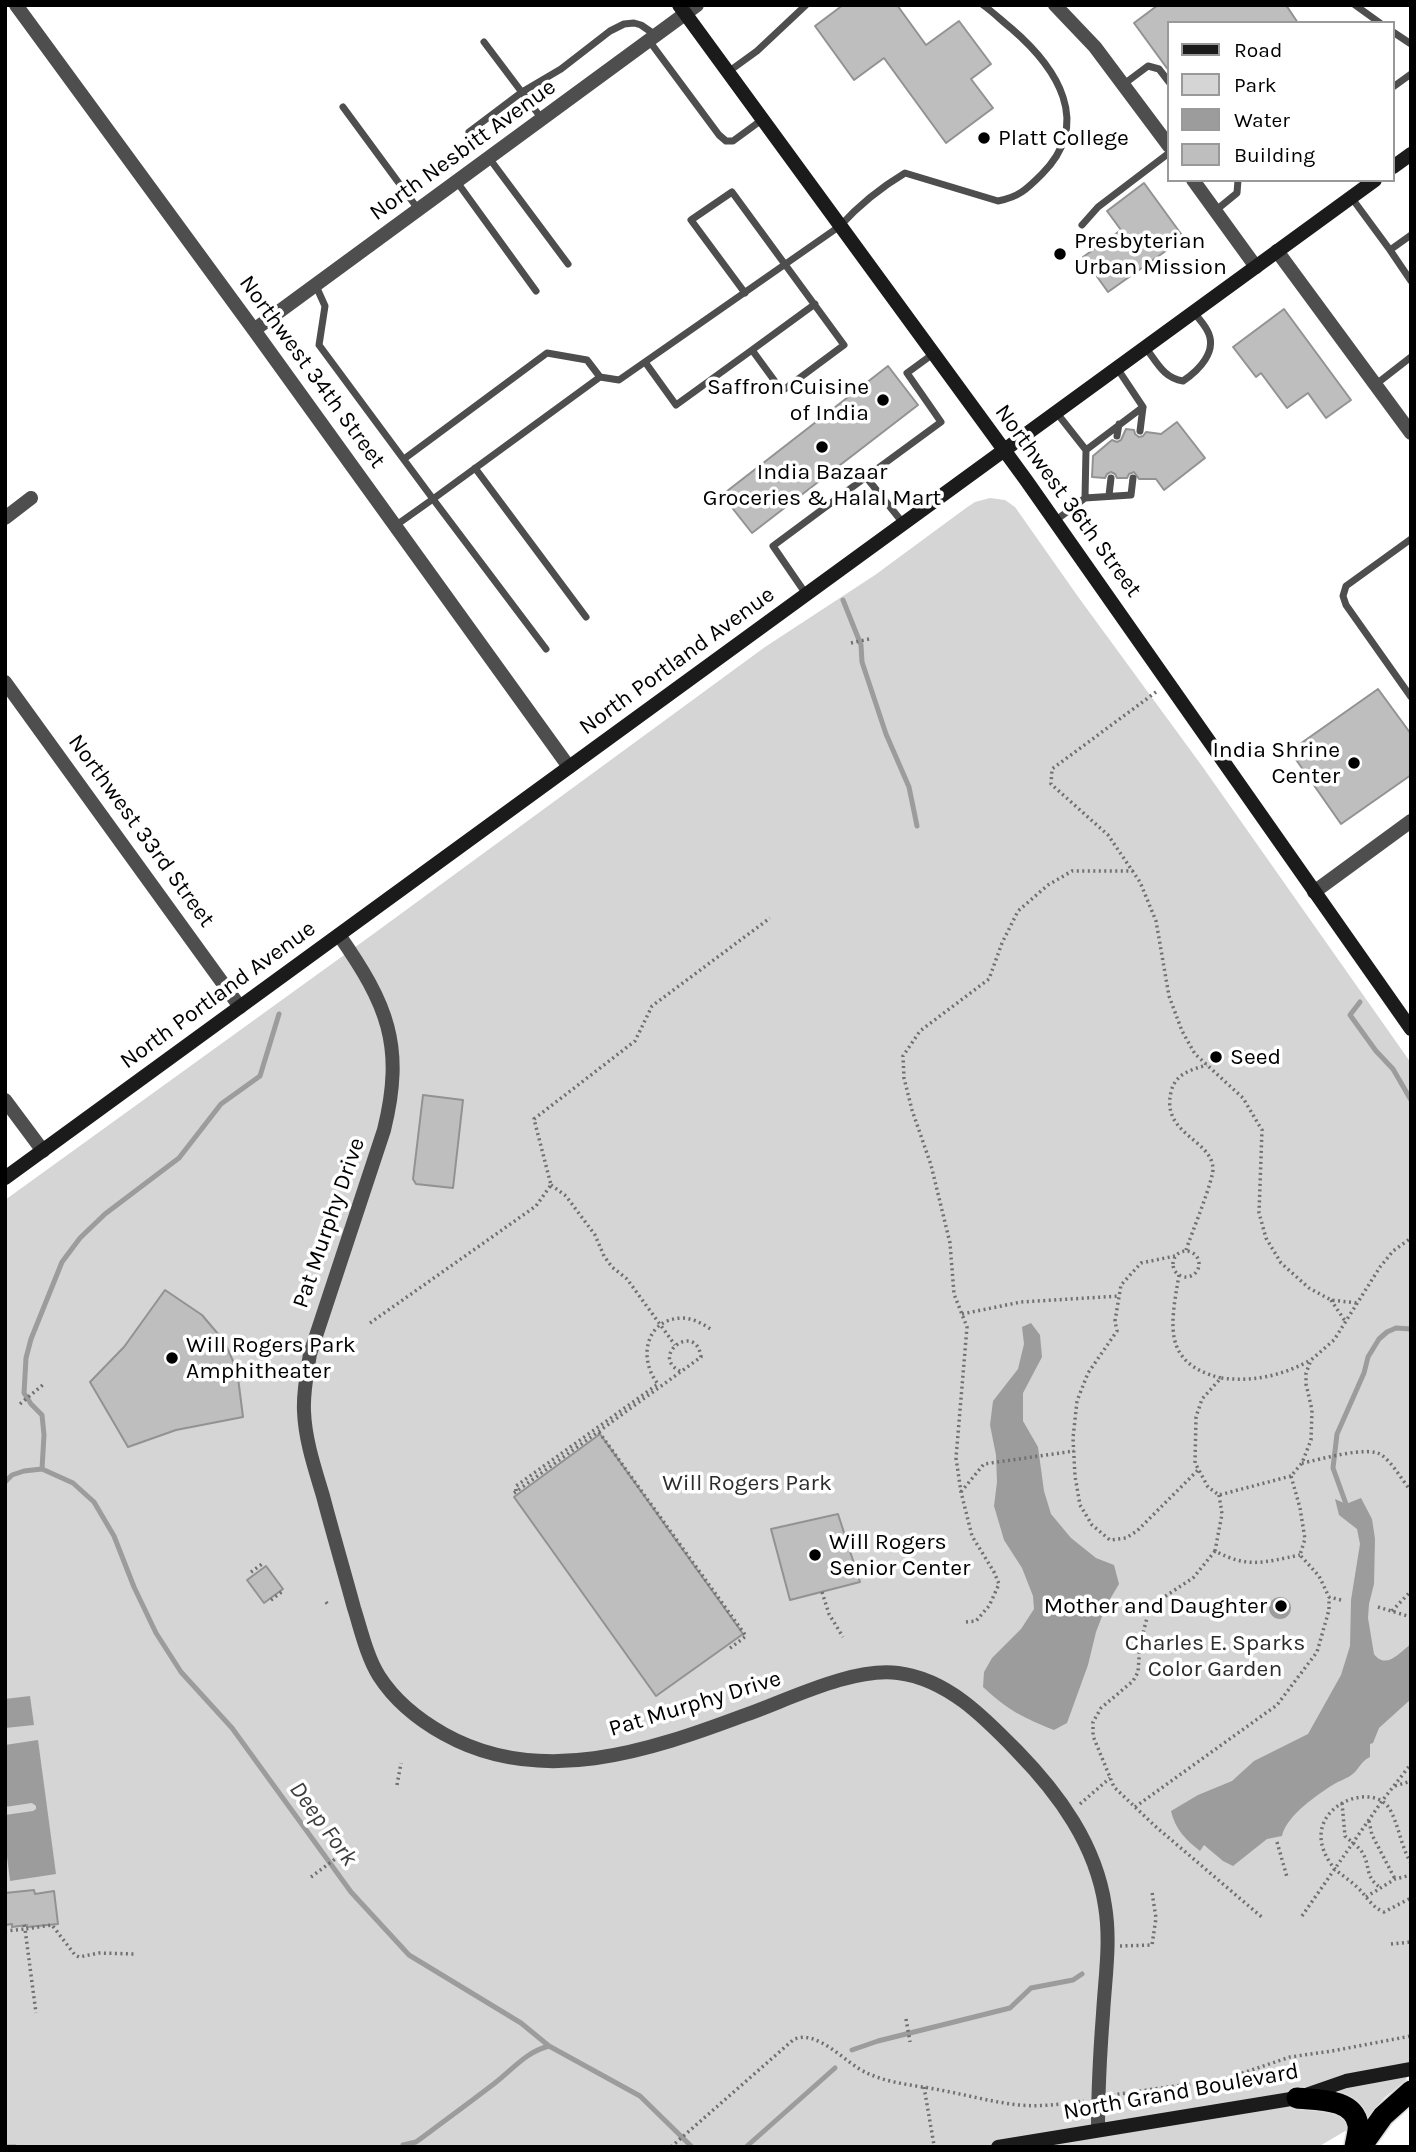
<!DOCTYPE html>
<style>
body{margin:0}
#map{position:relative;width:1416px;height:2152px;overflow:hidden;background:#fff;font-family:Karla,sans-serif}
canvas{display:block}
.frame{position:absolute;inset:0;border:7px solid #000;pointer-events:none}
.legend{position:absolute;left:1167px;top:21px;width:228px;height:161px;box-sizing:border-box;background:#fff;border:2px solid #999;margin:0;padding:9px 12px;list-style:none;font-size:21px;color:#000}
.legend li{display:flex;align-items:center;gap:14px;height:35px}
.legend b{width:35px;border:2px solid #999}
</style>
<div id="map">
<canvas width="1416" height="2152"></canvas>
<div class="frame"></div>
<ul class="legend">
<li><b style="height:9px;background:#1b1b1b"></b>Road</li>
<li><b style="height:19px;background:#d5d5d5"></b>Park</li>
<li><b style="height:19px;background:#9c9c9c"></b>Water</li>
<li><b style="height:19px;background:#bebebe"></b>Building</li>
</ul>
</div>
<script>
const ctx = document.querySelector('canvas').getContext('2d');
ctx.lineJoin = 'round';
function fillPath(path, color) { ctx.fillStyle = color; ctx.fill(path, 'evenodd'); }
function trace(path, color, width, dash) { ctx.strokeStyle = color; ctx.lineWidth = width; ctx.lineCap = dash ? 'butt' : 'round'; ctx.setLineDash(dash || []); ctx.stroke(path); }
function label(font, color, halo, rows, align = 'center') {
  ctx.font = font + ' Karla,sans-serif'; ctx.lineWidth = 7; ctx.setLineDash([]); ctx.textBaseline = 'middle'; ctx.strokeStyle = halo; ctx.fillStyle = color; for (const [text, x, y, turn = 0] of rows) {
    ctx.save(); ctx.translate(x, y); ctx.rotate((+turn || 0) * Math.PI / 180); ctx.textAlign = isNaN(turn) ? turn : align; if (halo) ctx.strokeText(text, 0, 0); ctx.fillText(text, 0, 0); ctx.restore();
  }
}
fillPath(new Path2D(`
 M990,498l15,2 10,7 64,91 123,168 209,297v1009l-6,9 -21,17 -15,19 -51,30h-1313v-947l371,-268 389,-285 110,-72 91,-67 9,-6z`), '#d5d5d5');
fillPath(new Path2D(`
 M1031,1323l9,12 2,22 -19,36v28l15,26 6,44 7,23 20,24 25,20 18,7 5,19 -13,22 -10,26 -8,33 -21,58 -13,7c-32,-13 -45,-19 -71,-43l1,-15 8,-14 29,-29 13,-20 -1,-13 -11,-28 -18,-28 -10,-34 3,-24 -1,-27 -6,-30 3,-24 25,-32 6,-25 -2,-17z
 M1361,1498l11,21 3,20 -1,45 -5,20 -1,14 6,36c12,16 25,-1 37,-10v55l-32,29 -6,15 -3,1v13c-8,4 -9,8 -15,15 -5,5 -13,8 -19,11 -17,10 -50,33 -54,53l-15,3 -34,27 -10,-5 -19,-16 -4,6c-14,-11 -25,-22 -29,-40l27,-16 34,-14 22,-20 54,-27 33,-59 9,-29 1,-46 9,-56 -3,-15 -18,-14 -4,-16 11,5z
 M1269 1608a11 11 0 1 1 22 0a11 11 0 1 1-22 0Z
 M30,1696l4,29 -29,3v-29z
 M38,1740l18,134 -46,7 -5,-41v-25l28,-4 3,-2v-3l-4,-3 -27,4v-62z`), '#9c9c9c');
trace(new Path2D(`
 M843,600l18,45 1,17 24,72 23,53 8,39
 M1360,1002l-10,13 26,36 17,18 18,31
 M42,1469l2,-34 -2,-20 -11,-11 -7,-11 2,-35 5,-19 31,-77 18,-24 25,-24 74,-56 42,-54 39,-28 19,-62
 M5,1482l7,-7 12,-4 18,-2 31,14 21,19 20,34 20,51 22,46 25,39 51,56 119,164 58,63 112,68 28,23 91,50 52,51
 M1346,1504l-13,-36 4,-34 27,-61 4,-16 11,-18 8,-7 9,-4 15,1
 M852,2050l26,-9 132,-33 21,-20 42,-8 9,-6
 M403,2145l13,-3c27,-20 53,-39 79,-59 18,-14 31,-31 54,-37
 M8,2147h7
 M746,2147l89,-79`), '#9c9c9c', 5);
const building = new Path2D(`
 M843,5h54l29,40 33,-24 32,43 -20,15 22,29 -47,35 -62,-85 -30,22 -39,-54z
 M1158,5h128l12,18h-129v48l-35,-48z
 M1144,183l40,55 -76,54 -25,-35 38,-27 -14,-19z
 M1284,309l67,91 -25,18 -18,-25 -21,15 -26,-35 -5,4 -23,-30z
 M888,366l30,39 -166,128 -30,-38z
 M1177,422l28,36 -41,32 -8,-11h-17l-5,-7 -5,2 -2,4h-10l-2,-4 -4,-2 -4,2 -2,4 -13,-1 1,-21 19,-16 5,2 4,-2 5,-11 8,1 1,4 4,3 4,-1 3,-4 15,2z
 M1378,689l33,45v41l-70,49 -51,-73z
 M423,1095l40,5 -10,88 -37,-4 -3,-5z
 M165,1290l37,25 22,26 13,29 6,47 -67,13 -48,17 -38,-65 34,-35z
 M600,1434l143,200 -87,62 -142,-199z
 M838,1514l22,68 -70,18 -19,-71z
 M266,1566l17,23 -19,14 -17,-23z
 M34,1890l1,4 19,-3 4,33 -31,3v-2l-15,2v-3l-7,1v-32z`);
fillPath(building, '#bebebe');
trace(building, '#929292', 2);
const highway = new Path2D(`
 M1297,2098c20,2 57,0 61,27 1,6 -2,15 -3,22
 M1361,2147l22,-31 28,-25`);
trace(highway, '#dbdbdb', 24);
trace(new Path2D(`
 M851,643l18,-4
 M1156,692l-104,77 -1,15 57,51 32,47 16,39 13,75 13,35 13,23 48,44 19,32 -3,83 7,25 15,25 28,25 22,12 26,3
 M551,1185l15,11 29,39 9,21 8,11 15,12 48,66
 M1186,1250c5,-15 28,-71 27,-82 -2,-29 -52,-34 -42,-76 4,-18 19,-22 36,-27
 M1173 1264a13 13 0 1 1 26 0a13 13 0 1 1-26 0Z
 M1175,1256l-34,7 -20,22 -6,36 2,10 -29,42 -11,28 -4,37 2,38 5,29 12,20 18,15 16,-2 11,-7 61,-61
 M1179,1275c-8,49 -18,88 42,103
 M1331,1300l14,21
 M962,1314l59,-12 99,-6
 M370,1323l166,-117 15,-21 -17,-66 101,-78 17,-35 118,-88
 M20,1404l25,-21
 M599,1432l147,204 -17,13
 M1302,1463c18,-3 68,-19 81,-7 11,9 19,24 28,35
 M1291,1476l-72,19 -11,-8 -13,-24 1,-46 6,-18 19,-21c31,4 60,-2 88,-17
 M516,1491v-5l142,-102c-20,-25 -13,-65 24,-66 11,0 21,6 30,12
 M961,1492l23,-28 90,-13
 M514,1493l187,-136c-5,-37 -54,0 -19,15
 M1219,1495l3,19 -7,37c34,18 49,11 85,4
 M1215,1551l-22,27 -35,23 -10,13 -8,31 -2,27 -5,9 -32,27 -8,14v14l21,51 41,39 109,93
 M251,1572l11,-8
 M822,1592l7,22 14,23
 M271,1600l12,-9
 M1341,1600l-12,-3 -10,-21 -19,-21 5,-16 -5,-31 -9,-32 11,-13 9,-23 1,-30 -6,-26v-11l5,-13 23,-20 46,-73 13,-16 18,-13
 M326,1602l3,4
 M1378,1607l33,10
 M1392,1611l19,-20
 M966,1622l10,-1 13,-15 10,-22 -5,-12 -22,-36 -11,-44 -5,-34 11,-131 -13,-33 -4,-51 -19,-78 -19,-55 -8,-32 -1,-22 17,-25 69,-52 13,-36 16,-32 30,-26 24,-14h61
 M397,1785l4,-22
 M1395,1786l16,-5
 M1342,1803l3,33c5,5 13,10 17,16 9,14 2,25 19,36
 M1080,1804l30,-26
 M1135,1807l142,-102 40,-53 12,-42v-13
 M1369,1821l3,14 23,44
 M1277,1842l10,35
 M1411,1863c-10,-16 -13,-41 -22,-55 -19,-29 -92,2 -60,53 7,12 19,17 28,26 10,9 14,20 27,25l27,-14
 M311,1877l39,-29
 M1366,1897l29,-18 16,-4
 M1302,1916l80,-115 29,-37
 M24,1925l1,4 27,-4 23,30 4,2 20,-4 37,1
 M5,1931l20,-2 11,84
 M1391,1944l20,-2
 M1120,1946l32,-1 4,-27 -4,-26
 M906,2019l4,23
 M924,2087l10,58
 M1112,2095l113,-16 65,-22 42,-6 79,-15
 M671,2147l122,-107c23,-13 53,24 74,33 21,10 45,12 68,16 28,5 56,13 84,16 22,2 43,-1 65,-4`), '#707070', 3.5, [2, 3.5]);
trace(new Path2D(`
 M1355,5l25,18
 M1393,32l18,12
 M484,42l58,77
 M650,42l69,93 7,6h7l30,-22
 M728,72l29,-21 49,-46
 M1124,84l24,-18 11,3 10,13
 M1393,87l18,-13
 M343,107l75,102
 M469,132l53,-40 39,-23 49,-38 14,-7 10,-1 7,2 16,11
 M489,158l79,106
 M457,182l79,109
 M1351,197l39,53 21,-15
 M1215,211l22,-18 1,-13
 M1082,225l16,-18 71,-54
 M1390,250l21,31
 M316,286l9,20 -6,39 114,154 -38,27
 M745,293l-54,-73 41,-28 112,153 -62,46 -30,-41 63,-46
 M1145,347c12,15 18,31 38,34 15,-10 36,-30 24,-51 -3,-6 -9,-12 -13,-18
 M645,362l31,43 76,-55
 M1117,368l26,39 -3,24
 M1375,385l36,-28
 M1056,412l30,38 57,-43
 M1117,436l2,-12
 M404,459l143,-106 40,7 13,17
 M475,468l111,149
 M1109,495l2,-17
 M1085,498l1,-48
 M1055,521l30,-23 46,-3 2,-17
 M903,523l-37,-46 75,-55 -34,-49 26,-19
 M1411,539l-65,47 -3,10 3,9 65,92
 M806,594l-33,-48 93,-69
 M546,649l-113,-150 167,-122 19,3 221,-154c20,-22 40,-38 65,-53l93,28c21,-4 29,-12 44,-27 51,-51 15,-106 -30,-145 -10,-8 -19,-17 -29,-24`), '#4e4e4e', 7);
trace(new Path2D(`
 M16,5l238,325 315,437
 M1055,5l40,42 74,99
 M1193,180l63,87
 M1277,251l134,182
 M254,330l443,-325
 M5,518l26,-20
 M5,682l235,325
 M1314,892l97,-71
 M339,935c48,69 66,110 45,195l-74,224c-3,19 -7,38 -6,57 1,29 11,58 19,85 10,38 21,75 31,112 7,22 13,49 25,68 16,25 40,44 65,58 96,54 205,17 301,-19 43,-15 107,-48 153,-42 49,6 86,44 119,78 42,43 79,94 88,155 6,36 0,72 -2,108 -3,39 -5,78 -5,116
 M5,1100l38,51`), '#4e4e4e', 14);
trace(new Path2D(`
 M679,5l347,475 385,549
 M1393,167l18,-13
 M5,1178l1370,-998
 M998,2147l299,-49 49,-17 65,-12`), '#1b1b1b', 14);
trace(highway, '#000', 21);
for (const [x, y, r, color] of [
 [984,138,7,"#000"],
 [1060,254,7,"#000"],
 [883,400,7,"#000"],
 [822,447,7,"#000"],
 [1354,763,7,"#000"],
 [1216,1057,7,"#000"],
 [172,1358,7,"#000"],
 [815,1555,7,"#000"],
 [1281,1606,7,"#000"]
]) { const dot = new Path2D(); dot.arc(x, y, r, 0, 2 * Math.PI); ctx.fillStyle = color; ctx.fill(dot); trace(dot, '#fff', 2.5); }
label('23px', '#000', '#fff', [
 ["Platt College",998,138],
 ["Presbyterian",1074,241],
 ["Urban Mission",1074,267],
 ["Saffron Cuisine",869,387,"right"],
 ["of India",869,413,"right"],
 ["India Bazaar",822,472,"center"],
 ["Groceries & Halal Mart",822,498,"center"],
 ["India Shrine",1340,750,"right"],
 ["Center",1340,776,"right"],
 ["Seed",1230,1057],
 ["Will Rogers Park",186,1345],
 ["Amphitheater",186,1371],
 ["Will Rogers",829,1542],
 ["Senior Center",829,1568],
 ["Mother and Daughter",1267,1606,"right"]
], 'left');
label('23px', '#000', '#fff', [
 ["North Nesbitt Avenue",463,150,-36],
 ["Northwest 34th Street",312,372,54],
 ["Northwest 36th Street",1068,501,54],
 ["North Portland Avenue",677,661,-36],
 ["Northwest 33rd Street",141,831,54],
 ["North Portland Avenue",218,995,-36],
 ["Pat Murphy Drive",329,1223,-71],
 ["Pat Murphy Drive",695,1704,-17],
 ["North Grand Boulevard",1181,2092,-10]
]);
label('23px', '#2c2c2c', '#fff', [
 ["Will Rogers Park",747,1483],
 ["Charles E. Sparks",1215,1643],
 ["Color Garden",1215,1669]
]);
label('italic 24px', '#3d3d3d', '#fff', [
 ["Deep Fork",323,1824,54]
]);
</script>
